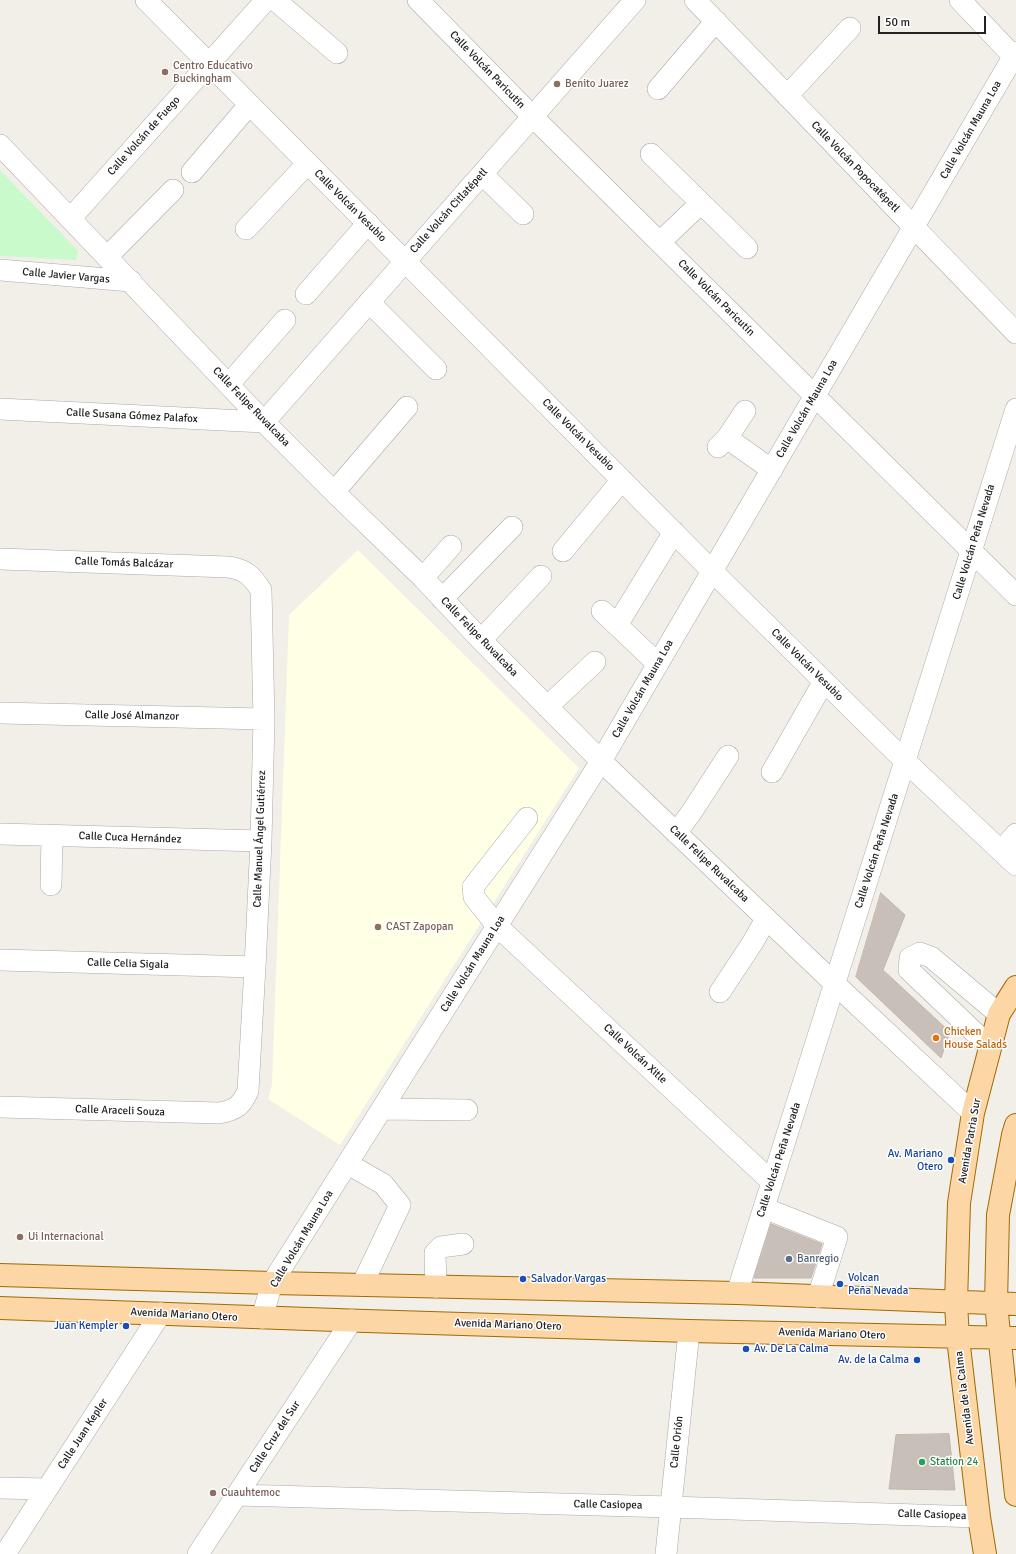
<!DOCTYPE html>
<meta charset="utf-8">
<style>
body{margin:0}
#map{position:relative;width:1016px;height:1554px;overflow:hidden;background:#f2efe9;font-family:Signika,sans-serif}
canvas{display:block}
.scale{position:absolute;left:878px;top:16px;width:108px;height:18px;box-sizing:border-box;border:2px solid #222;border-top:0;padding-left:5px;font-size:12px;line-height:14px;white-space:nowrap;color:#222;-webkit-text-stroke:3px #fff;paint-order:stroke}
</style>
<div id="map">
<canvas width="1016" height="1554"></canvas>
<div class="scale">50 m</div>
</div>
<script>
const ctx = document.querySelector('canvas').getContext('2d');
ctx.lineJoin = 'round';
function fillPath(path, color) { ctx.fillStyle = color; ctx.fill(path, 'evenodd'); }
function trace(path, color, width, dash) { ctx.strokeStyle = color; ctx.lineWidth = width; ctx.lineCap = dash ? 'butt' : 'round'; ctx.setLineDash(dash || []); ctx.stroke(path); }
function label(font, color, halo, rows, align = 'center') {
  ctx.font = font + ' Signika,sans-serif'; ctx.lineWidth = 3; ctx.setLineDash([]); ctx.textBaseline = 'middle'; ctx.strokeStyle = halo; ctx.fillStyle = color; for (const [text, x, y, turn = 0] of rows) {
    ctx.save(); ctx.translate(x, y); ctx.rotate((+turn || 0) * Math.PI / 180); ctx.textAlign = isNaN(turn) ? turn : align; if (halo) ctx.strokeText(text, 0, 0); ctx.fillText(text, 0, 0); ctx.restore();
  }
}
fillPath(new Path2D(`
 M358,550l221,218 -239,377 -72,-46 4,-14 17,-470z`), '#ffffe5');
fillPath(new Path2D(`
 M0,170l78,81 -2,9 -76,-4z`), '#c8facc');
const building = new Path2D(`
 M881,893l24,22 -22,55 67,62 -9,26 -85,-81z
 M771,1224l51,20 -11,34h-57z
 M949,1434l6,56 -66,-1 7,-54z`);
fillPath(building, '#c7bfb8');
trace(building, '#c4b6ab', 1);
const minor = new Path2D(`
 M146,0l566,571 193,190 111,104
 M275,0l62,53
 M418,0l115,117 483,478
 M695,0l321,333
 M960,0l56,59
 M658,89l58,-68
 M787,96l63,-68
 M0,145l264,277 70,70 89,86 58,62 120,121 234,223 138,129
 M651,154l96,94
 M192,172l57,-67
 M482,174l41,40
 M71,218l195,-218
 M246,229l62,-66
 M660,242l41,-39
 M108,256l65,-66
 M0,270l131,11
 M306,294l62,-71
 M369,302l67,67
 M229,384l56,-64
 M0,409l264,13 371,-422
 M727,438l45,32
 M718,447l9,-9 18,-27
 M334,492l73,-85
 M563,551l59,-71
 M0,559l228,8c17,2 24,9 33,23l3,129 -3,122 -6,126 -7,124c-7,15 -12,19 -29,22l-219,-6
 M423,578l28,-32
 M442,599l70,-72
 M602,611l56,53
 M617,625l57,-93
 M481,640l60,-64
 M547,707l48,-45
 M0,713l264,6
 M772,772l52,-91
 M527,818l-54,69 1,10 23,29 275,256
 M676,833l15,-20 37,-57
 M0,834l261,7
 M1001,851l15,-17
 M51,885l1,-49
 M0,960l255,7
 M720,992l33,-50 13,-23
 M990,1047l-81,-77 1,-12 10,-5 11,4 68,57
 M382,1109l85,1
 M348,1164l35,20 17,21 -38,80
 M764,1208l73,29 -19,60
 M436,1287l-1,-34 6,-6 22,-3
 M737,1293l279,-884
 M262,1318l10,-35 329,-522 415,-709
 M0,1488l47,1
 M237,1495l433,12 309,10
 M5,1554l156,-241
 M198,1554l154,-234
 M666,1554l23,-223`);
const major = new Path2D(`
 M1016,1125l-3,10 -15,80 -2,89 20,191
 M0,1275l272,8 465,10 279,11
 M0,1308c230,8 459,17 689,23 109,2 218,4 327,7
 M985,1554l-6,-37 -21,-179 -2,-35 3,-100 14,-90 26,-99 17,-27`);
trace(minor, '#a9a9a9', 22);
trace(major, '#a06b00', 24);
trace(minor, '#fff', 21);
trace(major, '#fcd6a4', 22);
for (const [x, y, r, color] of [
 [165,72,4,"#8d6e63"],
 [557,84,4,"#8d6e63"],
 [378,927,4,"#8d6e63"],
 [936,1038,4,"#e8710a"],
 [951,1160,4,"#1a4fb4"],
 [20,1237,4,"#8d6e63"],
 [789,1259,4,"#5c6f8a"],
 [523,1279,4,"#1a4fb4"],
 [840,1284,4,"#1a4fb4"],
 [126,1326,4,"#1a4fb4"],
 [746,1349,4,"#1a4fb4"],
 [917,1360,4,"#1a4fb4"],
 [922,1462,4,"#2e9e5b"],
 [213,1493,4,"#8d6e63"]
]) { const dot = new Path2D(); dot.arc(x, y, r, 0, 2 * Math.PI); ctx.fillStyle = color; ctx.fill(dot); trace(dot, '#fff', 1.5); }
label('11px', '#785e54', '#fff', [
 ["Centro Educativo",173,66],
 ["Buckingham",173,79],
 ["Benito Juarez",565,84],
 ["CAST Zapopan",386,927],
 ["Ui Internacional",28,1237],
 ["Cuauhtemoc",221,1493]
], 'left');
label('11px', '#222', '#fff', [
 ["Calle Volcán Paricutín",487,70,46],
 ["Calle Volcán Mauna Loa",971,130,-60],
 ["Calle Volcán de Fuego",144,136,-48],
 ["Calle Volcán Popocatépetl",855,167,46],
 ["Calle Volcán Vesubio",350,206,45],
 ["Calle Volcán Citlatépetl",449,211,-48],
 ["Calle Javier Vargas",66,276,5],
 ["Calle Volcán Paricutín",716,298,45],
 ["Calle Felipe Ruvalcaba",251,407,46],
 ["Calle Volcán Mauna Loa",807,409,-60],
 ["Calle Susana Gómez Palafox",132,416,3],
 ["Calle Volcán Vesubio",578,435,45],
 ["Calle Volcán Peña Nevada",974,542,-73],
 ["Calle Tomás Balcázar",124,563,2],
 ["Calle Felipe Ruvalcaba",479,637,46],
 ["Calle Volcán Vesubio",807,665,45],
 ["Calle Volcán Mauna Loa",643,689,-60],
 ["Calle José Almanzor",132,716,1],
 ["Calle Cuca Hernández",130,838,2],
 ["Calle Manuel Ángel Gutiérrez",260,839,-88],
 ["Calle Volcán Peña Nevada",877,851,-72],
 ["Calle Felipe Ruvalcaba",709,864,44],
 ["Calle Celia Sigala",128,964,2],
 ["Calle Volcán Mauna Loa",473,964,-58],
 ["Calle Volcán Xitle",635,1054,43],
 ["Calle Araceli Souza",120,1111,2],
 ["Avenida Patria Sur",970,1141,-80],
 ["Calle Volcán Peña Nevada",779,1160,-72],
 ["Calle Volcán Mauna Loa",302,1239,-59],
 ["Avenida Mariano Otero",184,1315,3],
 ["Avenida Mariano Otero",508,1325,2],
 ["Avenida Mariano Otero",832,1334,2],
 ["Avenida de la Calma",965,1398,-97],
 ["Calle Juan Kepler",83,1434,-57],
 ["Calle Cruz del Sur",275,1437,-57],
 ["Calle Orión",677,1442,-84],
 ["Calle Casiopea",608,1505,1],
 ["Calle Casiopea",932,1515,2]
]);
label('11px', '#c56008', '#fff', [
 ["Chicken",944,1032],
 ["House Salads",944,1045]
], 'left');
label('11px', '#164399', '#fff', [
 ["Av. Mariano",943,1154],
 ["Otero",943,1167],
 ["Volcan",848,1278,"left"],
 ["Peña Nevada",848,1291,"left"],
 ["Salvador Vargas",531,1279,"left"],
 ["Juan Kempler",118,1326],
 ["Av. De La Calma",754,1349,"left"],
 ["Av. de la Calma",909,1360]
], 'right');
label('11px', '#4e5e75', '#fff', [
 ["Banregio",797,1259]
], 'left');
label('11px', '#27864d', '#fff', [
 ["Station 24",930,1462]
], 'left');
</script>
